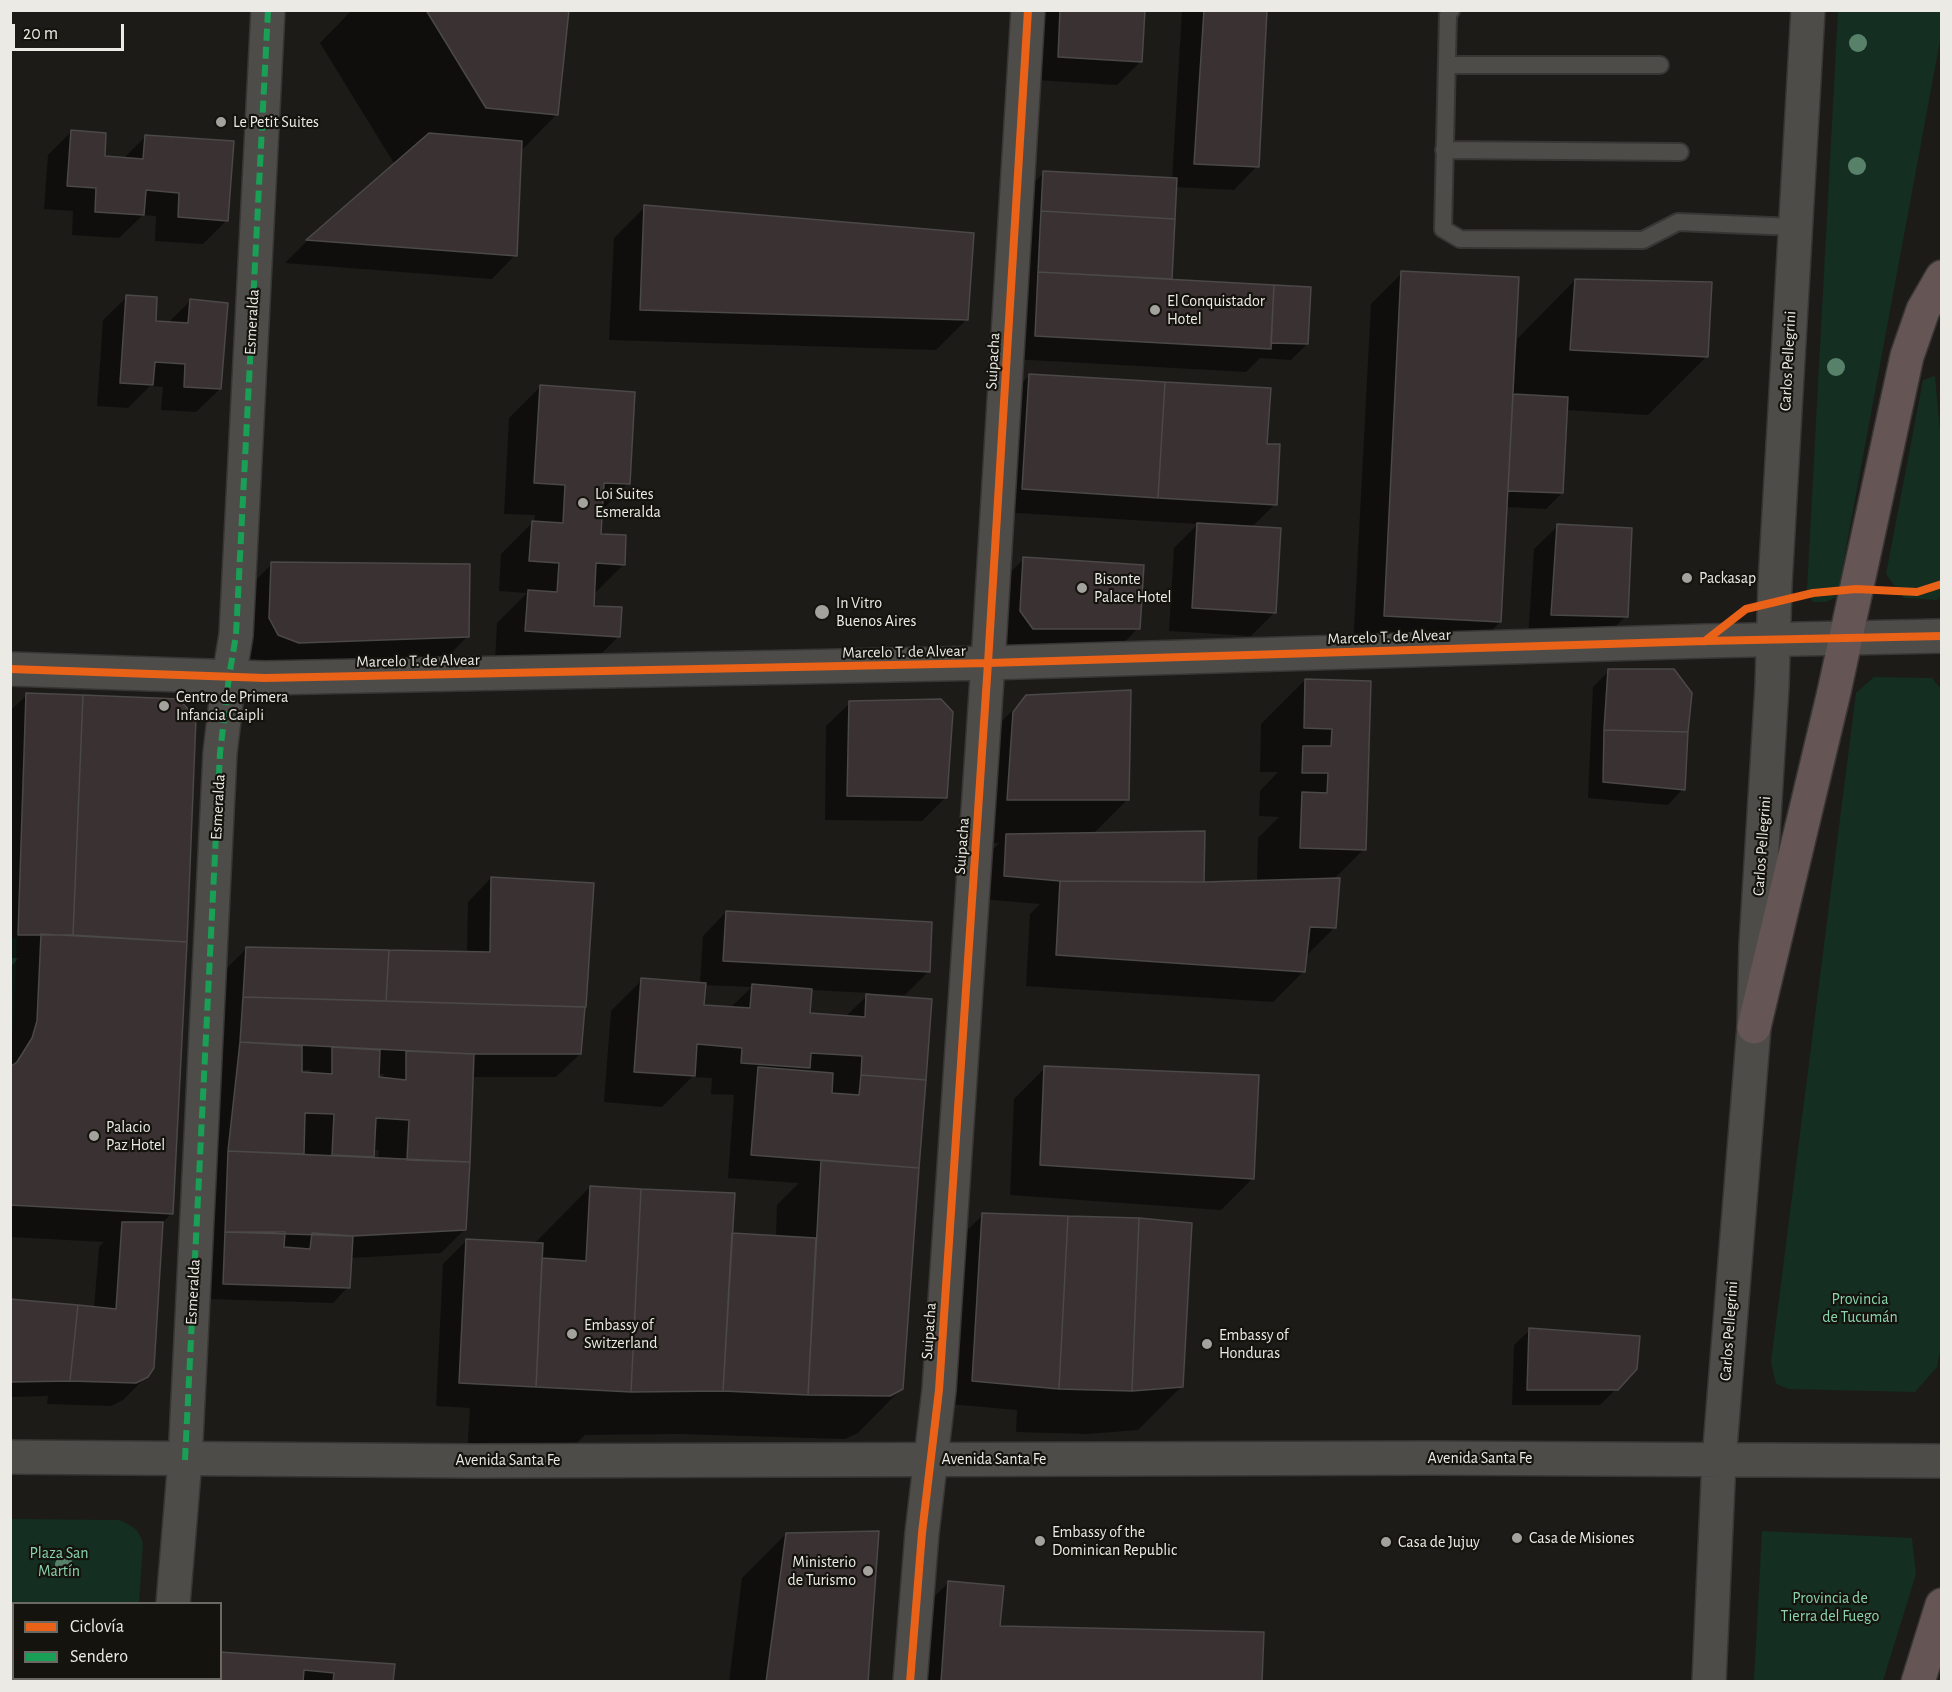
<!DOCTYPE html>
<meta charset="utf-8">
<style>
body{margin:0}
#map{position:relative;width:1952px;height:1692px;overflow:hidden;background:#1d1b18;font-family:"Alegreya Sans",sans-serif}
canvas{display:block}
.frame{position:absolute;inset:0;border:12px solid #ebeae5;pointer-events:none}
.legend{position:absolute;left:12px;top:1602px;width:210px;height:78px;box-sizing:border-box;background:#15130d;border:2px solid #6b6963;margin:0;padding:8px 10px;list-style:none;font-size:18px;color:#ebeae5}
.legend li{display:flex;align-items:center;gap:12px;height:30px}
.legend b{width:30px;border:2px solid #6b6963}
.scale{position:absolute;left:12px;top:24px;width:112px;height:27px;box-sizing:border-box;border:3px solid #ebeae5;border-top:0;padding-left:8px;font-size:18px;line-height:21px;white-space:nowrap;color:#ebeae5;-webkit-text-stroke:4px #15130d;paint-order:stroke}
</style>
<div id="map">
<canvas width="1952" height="1692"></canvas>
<div class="frame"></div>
<ul class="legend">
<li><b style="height:8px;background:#ea6118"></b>Ciclovía</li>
<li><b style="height:8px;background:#1a9f57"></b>Sendero</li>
</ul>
<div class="scale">20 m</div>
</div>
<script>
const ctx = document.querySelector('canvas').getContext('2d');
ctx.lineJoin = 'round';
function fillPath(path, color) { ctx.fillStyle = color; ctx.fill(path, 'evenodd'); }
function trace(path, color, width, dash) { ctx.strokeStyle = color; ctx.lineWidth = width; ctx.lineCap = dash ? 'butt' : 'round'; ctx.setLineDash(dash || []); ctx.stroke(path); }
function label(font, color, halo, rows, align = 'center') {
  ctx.font = font + ' "Alegreya Sans",sans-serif'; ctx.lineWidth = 4.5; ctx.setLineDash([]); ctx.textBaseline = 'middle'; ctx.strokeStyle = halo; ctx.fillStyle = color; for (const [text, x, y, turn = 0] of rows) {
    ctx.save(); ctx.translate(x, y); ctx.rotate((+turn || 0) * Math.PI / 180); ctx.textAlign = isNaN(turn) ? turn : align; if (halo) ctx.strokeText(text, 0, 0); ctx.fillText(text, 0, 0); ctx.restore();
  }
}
fillPath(new Path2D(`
 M1838,11h103l1,19 -105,567 -11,5h-13l-6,-12z
 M1935,376l7,77v141l-5,6 -33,-2 -18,-24 37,-194z
 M1874,677l58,1 9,11v655l-4,23 -22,25 -126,-3 -13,-5 -5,-22 85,-669z
 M11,938h6l-4,91 -2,5z
 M11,1519l107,1c13,4 22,10 25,24l-4,59 -125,1v74l119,1v2h-122z
 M1762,1531l150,7 4,36 -33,107h-129z`), '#142e22');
fillPath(new Path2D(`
 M352,10h215l-10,104 -37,38 -5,103 -23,24 -207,-16 22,-22 88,-76 -75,-122z
 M1039,10h105l-3,51 -24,24 -82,-5z
 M1182,10h83l-8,156 -23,24 -59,-3 -5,94 137,63 -16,16 -31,-2 -14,14 -234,-13 16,-171 16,-15 128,7z
 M71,132l32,25 20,2 23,-23 81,84 -24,24 -48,-3 1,-25 -13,-1 -24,23 -47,-3 1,-24 -29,-2 4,-54z
 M645,207l322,112 -31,31 -327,-10 5,-102z
 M1402,273l111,79h3l1,-13 58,-59 132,76 -59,59 -82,-5 -4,83 -16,16 -40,-2 -6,115 -31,31 -116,-6 18,-343z
 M127,297l27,25 14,1 22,-22 30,88 -24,23 -35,-2 2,-23 -13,-1 -22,22 -31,-2 6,-86z
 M1030,375l235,70 10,59 -24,24 24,84 -24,24 -82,-5 5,-83 24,-24 -199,-12 7,-113z
 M540,387l88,96 -27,28 -2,24 24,30 -30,30 -1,12 27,29 -31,31 -93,-6 2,-38 30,-30 -28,-2 2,-37 31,-31h2l1,-8 -31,-1 5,-96z
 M1558,526l68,90 -24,24 -74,-2 6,-89z
 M1024,559l114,69 -23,24h-106l-12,-17 3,-53z
 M272,564l195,73 -44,44 -168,5 -27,-78z
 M1609,671l74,118 -15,16 -80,-7 5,-111z
 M1305,680l65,2 -6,167 -31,31 2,47 -30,30 -1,14 -31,31 -247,-16 4,-72 10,-10 -59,-5 2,-39 16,-17h-35l18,-102 45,-45 101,103 -35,35 109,50 55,-2 1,-44 21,-21 -20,-1 1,-25 18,-19h-18l1,-48z
 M27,695l159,246 -14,272 -10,10 -15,153 -24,24 -12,6 -64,-2 1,-8 -38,1v-97l84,8 5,-61 5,-5 -94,-5v-261l1,-10 8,-8h-9v-247z
 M850,703l95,95 -23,23 -97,-1 1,-94z
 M491,878l101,7 -12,169 -24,23h-84l-7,152 -24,24 -91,5 -2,29 -15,16 -125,-4 15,-327 24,-24 220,5 1,-51zM300,1070h11l-4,4h-7zM378,1074h7l-5,4h-3zM373,1150h6l-1,10 -8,-1 3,-2z
 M726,912l202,60 -23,23 -31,-1v3l28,391 -44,45 -13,6 -167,-5 -93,1 -25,25 -93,-5 3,-47 -34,-2 7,-142 24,-24 67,4 56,-57 141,48 45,2 1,-32 22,-22 -71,-5 6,-83 -23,-1 1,-16 -20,-1 -30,30 -58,-5 7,-91 31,-31 58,4 3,-48zM704,985l48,2 -22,21 -28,-2zM811,990l59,3 -25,24 -36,-2z
 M1045,1068l207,111 -31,31 -211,-15 4,-96z
 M983,1215l199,171 -44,44 -50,4 -72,-2 1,-22 -68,-6 10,-166z
 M1530,1330l86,59 -16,16h-88l2,-60z
 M786,1534l80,148h-137l13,-104z
 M949,1582l49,45 263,55h-348l5,-69z
 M220,1654l172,28h-211v-4h39z`), '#0007');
const building = new Path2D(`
 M426,10h143l-11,105 -72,-7z
 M1060,10h85l-3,52 -84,-5z
 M1204,10h63l-8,157 -65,-3z
 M71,130l35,3 -1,23 38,3 2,-24 89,6 -6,80 -50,-4 1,-24 -33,-3 -2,25 -49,-3 1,-24 -29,-2z
 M429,133l93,8 -5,115 -211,-16z
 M1043,171l134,7 -2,41 -134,-8z
 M644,205l330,28 -6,87 -328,-10z
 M1041,211l134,8 -3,60 -134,-7z
 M1401,271l118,6 -18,345 -117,-6z
 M1038,272l236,13 -3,64 -236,-13z
 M1575,279l137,3 -4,75 -138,-7z
 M1274,285l37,2 -3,57 -37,-1z
 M126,295l31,2 -1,24 32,2 2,-24 38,4 -7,86 -37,-2 1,-23 -30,-2 -2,23 -33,-2z
 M1029,374l136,8 -7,116 -136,-9z
 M1165,382l106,6 -4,56h13l-3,61 -119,-7z
 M540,385l95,7 -5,92 -26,-1 -3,51 25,1 -1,30 -29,-2 -2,43 28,1 -2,30 -95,-6 3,-41 29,2 2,-29 -30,-2 3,-40 31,2 2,-38 -31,-2z
 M1513,394l55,3 -5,96 -55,-2z
 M1197,523l84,5 -5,85 -84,-5z
 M1557,524l75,4 -4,89 -77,-2z
 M1023,557l121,8 -4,64h-107l-13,-18z
 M271,562l199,2 -1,73 -170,6 -21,-8 -9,-17z
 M1608,669h66l18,24 -4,39 -84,-2z
 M1305,679l66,2 -5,169 -66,-2 2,-56 25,1 1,-20h-26l1,-27h28l1,-17 -28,-1z
 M1131,690l-2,110h-122l6,-88 13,-17z
 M26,693l57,2 -10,240h-55z
 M83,695l96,4 17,19 -9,224 -114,-7z
 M941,699l12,13 -6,86 -100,-2 2,-95z
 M1604,730l84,2 -3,58 -82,-8z
 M1205,831l-1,51 -144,-1 -56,-5 2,-42z
 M491,877l103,6 -8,124 -200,-6 3,-51 101,2z
 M1340,878l-4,50 -26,-1 -5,45 -249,-17 4,-74 144,1z
 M726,911l206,11 -2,50 -207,-11z
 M41,934l146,8 -14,272 -163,-9v-138l7,-5 15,-24 5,-17z
 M246,947l143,3 -3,51 -143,-4z
 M641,978l65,5 -2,22 46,3 2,-24 60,5 -2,24 55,4 1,-23 66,5 -6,81 -65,-5 1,-19 -51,-3 -1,15 -69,-5 1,-15 -45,-4 -2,32 -61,-4z
 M243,997l342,10 -4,47h-107l-234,-12z
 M240,1042l62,4v26l30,2v-27l48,3 -1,27 27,3v-29l68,3 -4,108 -63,-2 2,-40 -33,-2 -2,39 -42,-2 2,-41 -29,-1 -1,41 -76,-3z
 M1044,1066l215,9 -5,104 -214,-14z
 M758,1067l75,6 -1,20 27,2 2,-20 65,5 -7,88 -168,-13z
 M228,1151l242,11 -4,68 -113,6 -128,-4z
 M821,1160l98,8 -16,221 -13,7 -82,-1z
 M590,1186l51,3 -10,203 -95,-5 6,-129 44,3z
 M641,1189l94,4 -12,198 -92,1z
 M982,1213l86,3 -9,173 -87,-8z
 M1068,1216l71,2 -7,173 -73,-2z
 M1139,1218l53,5 -9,164 -51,4z
 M122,1222h41l-9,146 -6,9 -12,6 -66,-2 8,-76 38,4z
 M225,1232h60l-1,15 26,2 2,-16 41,3 -3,52 -127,-4z
 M732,1233l84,5 -8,157 -85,-4z
 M466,1239l77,4 -7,144 -77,-4z
 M10,1299l68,6 -8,76 -60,1z
 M1529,1328l111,8 -3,33 -19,21h-91z
 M879,1531l-11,151h-102l20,-149z
 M948,1581l56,5 -4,40 264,6 -2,50h-321z
 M220,1652l175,12 -2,18h-60l1,-9 -30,-3 -1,12h-100v-4h17z`);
fillPath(building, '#3a3133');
trace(building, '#4b4848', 1.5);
const lane = new Path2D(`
 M1451,10l-3,5 -5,214 17,10 183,1 35,-18 117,5
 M1447,65h213
 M1444,150l236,2`);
const street = new Path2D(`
 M10,669l255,9 723,-15 717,-22 237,-5
 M173,1604l12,-144 35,-707 9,-76 7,-42 32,-625
 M166,1682l1,-4
 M910,1682l12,-149 17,-143 49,-727 40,-653`);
const secondary = new Path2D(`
 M10,1457l464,4 957,-3 511,3
 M1709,1682l10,-222 35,-433 2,-82 16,-259 3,-102 33,-574`);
const highway = new Path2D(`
 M1754,1027l80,-335 73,-336 16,-46 19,-33
 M1918,1682l24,-77`);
trace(lane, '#383635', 20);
trace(street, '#383635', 36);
trace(secondary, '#383635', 36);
trace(highway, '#383635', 36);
trace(lane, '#4d4c49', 16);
trace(street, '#4d4c49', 33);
trace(secondary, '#4d4c49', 33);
trace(highway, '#655554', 33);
trace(new Path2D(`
 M185,1460l35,-707 9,-76 7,-42 32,-625`), '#1a9f57', 6, [12, 6]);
trace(new Path2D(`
 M1705,641l41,-32 67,-16 43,-4 61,3 25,-8
 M10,669l255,9 723,-15 717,-22 237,-5
 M910,1682l12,-149 17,-143 49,-727 40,-653`), '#ea6118', 8);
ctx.fillStyle = '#58816a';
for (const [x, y] of [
 [1858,43],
 [1857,166],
 [1836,367],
 [64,1565]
]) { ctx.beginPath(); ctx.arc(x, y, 9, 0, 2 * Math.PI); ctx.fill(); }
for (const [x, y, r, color] of [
 [221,122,6,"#a3a29d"],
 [1155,310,6,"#a3a29d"],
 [583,503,6,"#a3a29d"],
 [1687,578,6,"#a3a29d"],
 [1082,588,6,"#a3a29d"],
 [822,612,8,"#a3a29d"],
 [164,706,6,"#a3a29d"],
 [94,1136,6,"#a3a29d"],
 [572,1334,6,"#a3a29d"],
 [1207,1344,6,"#a3a29d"],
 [1517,1538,6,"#a3a29d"],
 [1040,1541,6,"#a3a29d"],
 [1386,1542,6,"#a3a29d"],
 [868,1571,6,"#a3a29d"]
]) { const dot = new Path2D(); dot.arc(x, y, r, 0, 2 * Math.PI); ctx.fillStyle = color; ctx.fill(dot); trace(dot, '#15130d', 2); }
label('16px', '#ebeae5', '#15130d', [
 ["Le Petit Suites",233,122],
 ["El Conquistador",1167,301],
 ["Hotel",1167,319],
 ["Loi Suites",595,494],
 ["Esmeralda",595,512],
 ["Packasap",1699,578],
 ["Bisonte",1094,579],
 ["Palace Hotel",1094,597],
 ["In Vitro",836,603],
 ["Buenos Aires",836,621],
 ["Centro de Primera",176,697],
 ["Infancia Caipli",176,715],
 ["Palacio",106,1127],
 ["Paz Hotel",106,1145],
 ["Embassy of",584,1325],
 ["Switzerland",584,1343],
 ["Embassy of",1219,1335],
 ["Honduras",1219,1353],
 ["Embassy of the",1052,1532],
 ["Dominican Republic",1052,1550],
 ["Casa de Misiones",1529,1538],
 ["Casa de Jujuy",1398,1542],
 ["Ministerio",856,1562,"right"],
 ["de Turismo",856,1580,"right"]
], 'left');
label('16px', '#ebeae5', '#15130d', [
 ["Esmeralda",252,322,-87],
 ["Suipacha",993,361,-87],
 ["Carlos Pellegrini",1788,361,-87],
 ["Marcelo T. de Alvear",1389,637,-2],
 ["Marcelo T. de Alvear",904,652,-1],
 ["Marcelo T. de Alvear",418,661,-1],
 ["Esmeralda",218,807,-87],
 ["Suipacha",962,846,-86],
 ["Carlos Pellegrini",1762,846,-86],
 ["Esmeralda",193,1292,-87],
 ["Suipacha",929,1331,-86],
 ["Carlos Pellegrini",1729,1331,-86],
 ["Avenida Santa Fe",1480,1458],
 ["Avenida Santa Fe",994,1459],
 ["Avenida Santa Fe",508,1460]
]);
label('16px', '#88d4ad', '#15130d', [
 ["Provincia",1860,1299],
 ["de Tucumán",1860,1317],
 ["Plaza San",59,1553],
 ["Martín",59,1571],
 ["Provincia de",1830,1598],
 ["Tierra del Fuego",1830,1616]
]);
</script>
